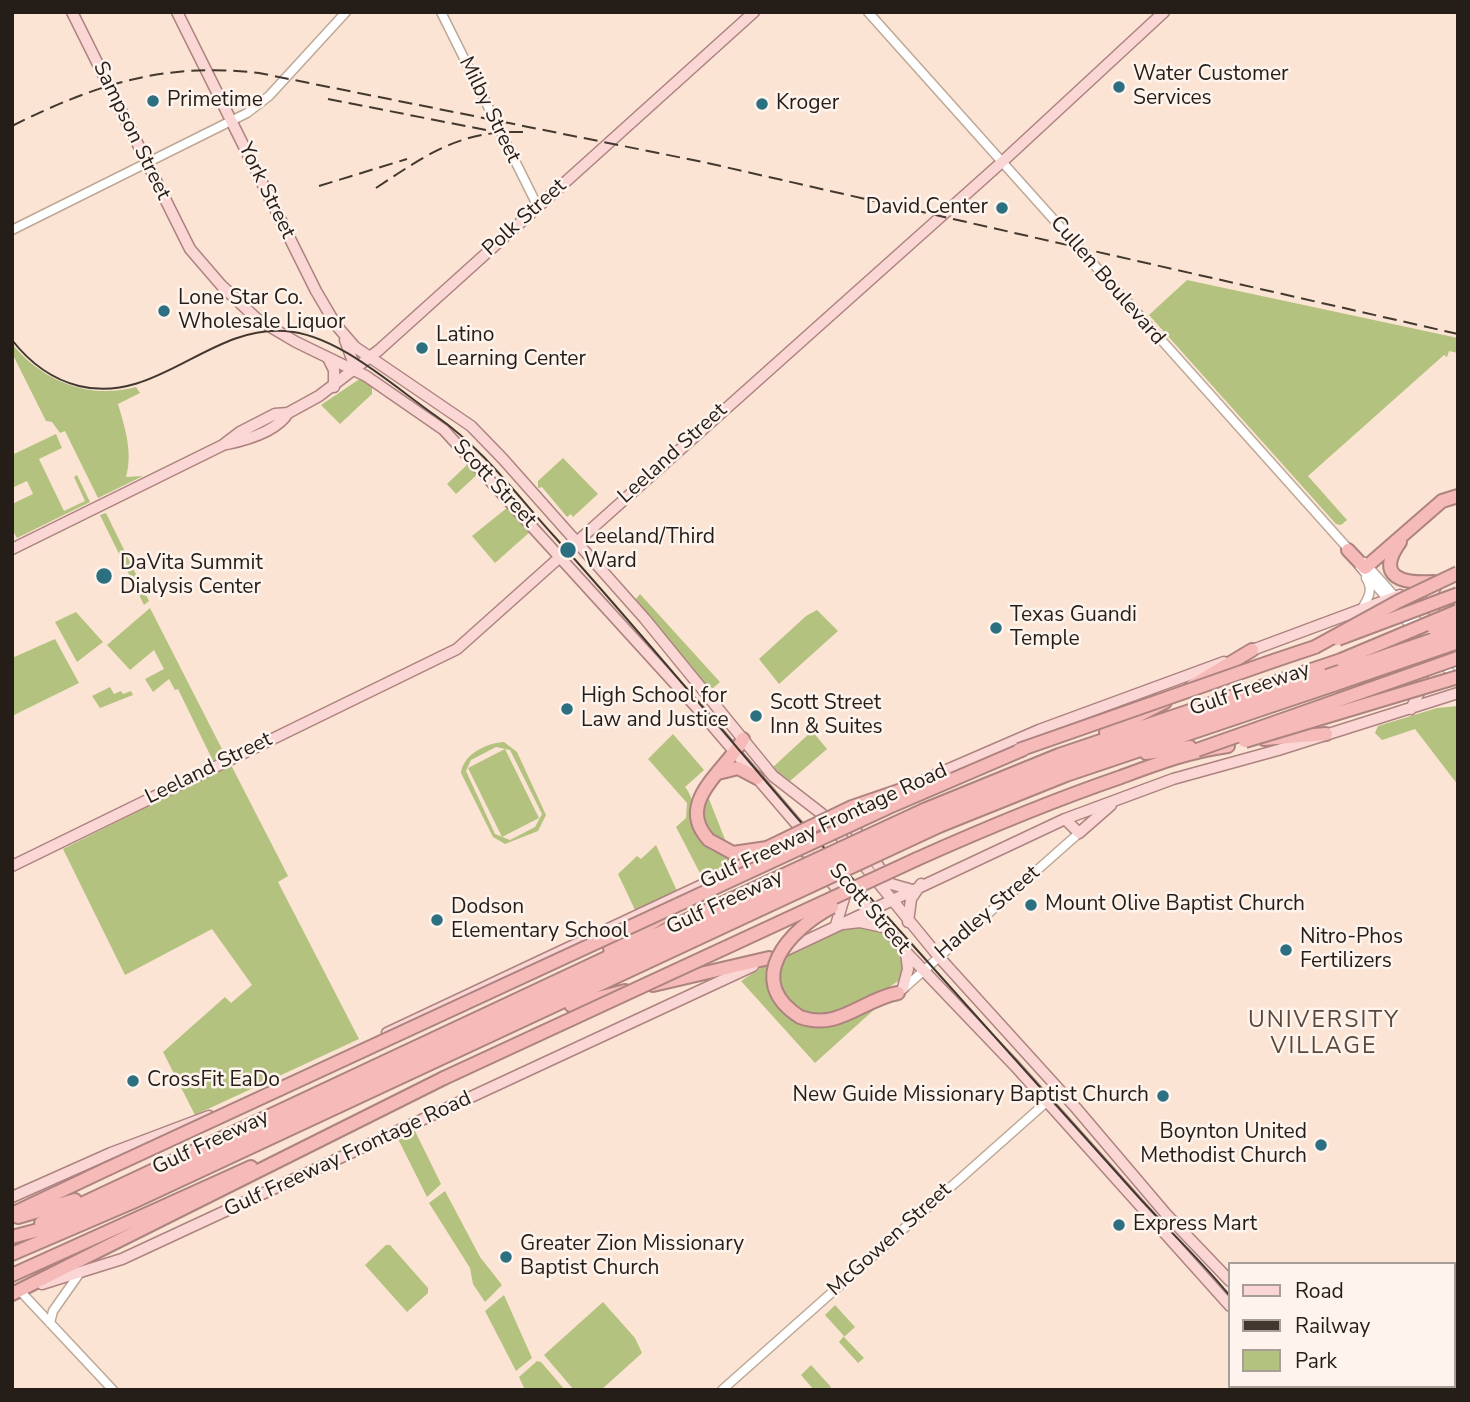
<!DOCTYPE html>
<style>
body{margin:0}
#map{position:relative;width:1470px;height:1402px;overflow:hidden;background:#fbe4d3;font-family:"Nunito Sans",sans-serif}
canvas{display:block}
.frame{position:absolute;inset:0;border:14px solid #251d17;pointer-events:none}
.legend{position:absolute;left:1228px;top:1262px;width:228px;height:126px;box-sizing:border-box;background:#fef4ed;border:2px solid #a79e97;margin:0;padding:9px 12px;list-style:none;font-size:21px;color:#251d17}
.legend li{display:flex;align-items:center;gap:14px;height:35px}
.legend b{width:35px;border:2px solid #a79e97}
</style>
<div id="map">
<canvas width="1470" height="1402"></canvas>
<div class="frame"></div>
<ul class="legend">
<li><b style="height:9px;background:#fad6d4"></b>Road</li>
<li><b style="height:9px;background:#423830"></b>Railway</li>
<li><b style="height:19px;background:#b4c27f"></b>Park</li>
</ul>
</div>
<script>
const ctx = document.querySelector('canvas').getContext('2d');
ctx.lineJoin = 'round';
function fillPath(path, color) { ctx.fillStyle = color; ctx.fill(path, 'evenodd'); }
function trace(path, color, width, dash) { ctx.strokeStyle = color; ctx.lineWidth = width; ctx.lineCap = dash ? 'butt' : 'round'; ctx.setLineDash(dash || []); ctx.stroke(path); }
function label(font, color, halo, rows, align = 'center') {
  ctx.font = font + ' "Nunito Sans",sans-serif'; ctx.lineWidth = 5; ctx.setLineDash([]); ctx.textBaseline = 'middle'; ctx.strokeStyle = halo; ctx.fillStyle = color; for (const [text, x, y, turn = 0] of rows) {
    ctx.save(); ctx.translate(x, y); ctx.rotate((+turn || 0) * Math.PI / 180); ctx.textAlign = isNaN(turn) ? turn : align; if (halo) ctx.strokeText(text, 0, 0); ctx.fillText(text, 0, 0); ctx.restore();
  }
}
fillPath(new Path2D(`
 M1187,280l271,58v15l-9,-2 -2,6 -3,-2 -136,121 39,44 -6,5 -5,-1 -187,-209z
 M12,344c31,37 76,56 124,43l4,6 -22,11c7,24 15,48 8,73l17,-1 -45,22 -33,-67 -5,2 -8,-11 -6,-1 -34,-68z
 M358,380h7l7,6v8l-32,30 -19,-19z
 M56,434l6,14 -23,11 25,52 21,-10 -11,-24 3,-2 13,27 -73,36 -5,-9v-25l21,-10 -6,-13 -13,6 -2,-32z
 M563,458l35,36 -25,23 -2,-3 -4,3 -25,-30 -4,1v-7z
 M470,462l9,11 -23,21 -9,-10z
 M508,507l23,24 -36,32 -23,-27z
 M106,513l43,88 -5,4 -44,-90z
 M640,594l80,88 -7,6 -10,-2 -68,-86z
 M150,608l75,147 -12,6 -35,-72 -3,1 -6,-11 -16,13 -8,-13 19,-10 -10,-19 -24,20 -23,-25z
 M817,610l21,21 -59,53 -20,-25 47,-43z
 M76,612l27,30 -26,20 -22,-40z
 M55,639l24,44 -67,33v-58z
 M110,687l4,7 7,-3 2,3 8,-3 2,4 -33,13 -8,-12z
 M1458,706v79l-43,-56 -33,11 -7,-7 3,-7 59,-18z
 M812,731l15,18 -37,32 -18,-13z
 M673,734l31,36 -19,17c20,24 -9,57 47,71l2,6 -31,15 -27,-52 10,-9 1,-15 -39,-44z
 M504,742l13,10 29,63 -8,16 -33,13 -12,-7 -32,-64c2,-19 26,-30 43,-31zM496,747l14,3 32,64 -7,13 -25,13 -15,-6 -29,-63 5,-11z
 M505,749l34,69 -37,19 -34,-69z
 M231,765l57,111 -10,6 81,157 -164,76 -32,-63 62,-55 6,6 21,-18 -40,-56 -87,46 -62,-126z
 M707,794l21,53 -13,-6 -13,-22z
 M656,845l21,46 -42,19 -17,-36 19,-18 4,3z
 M861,924c27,9 50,23 40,55 -22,16 -69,45 -97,35 -6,-2 -11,-9 -17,-14 -10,-10 -10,-28 -7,-41l59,-28z
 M770,962l10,46 21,15 75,-18 1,2 -62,56 -74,-82z
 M414,1129l27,55 -14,13 -30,-60z
 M445,1191l35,66 22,28 -17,17 -12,-18 -3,-16 -41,-65z
 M386,1245h4l38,43v5l-21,19 -42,-47z
 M504,1295l28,63 -16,13 -31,-60z
 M603,1302l32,36 7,15 -41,37h-27l-30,-35z
 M835,1305l20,22 -11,10 20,21 -6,5 -19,-21 5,-6 -19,-21z
 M537,1361l4,1 24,28h-40l-6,-13z
 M811,1365l20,22 -2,3h-15l-13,-15z`), '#b4c27f');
const minor = new Path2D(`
 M441,12l97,195
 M868,12l483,540
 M12,230l235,-117 22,-17 77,-84
 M1364,562l94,105
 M1360,567l96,112
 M1361,610c7,-11 13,-20 5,-32
 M903,989l176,-156
 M22,1293l91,97
 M50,1323l3,-12 26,-37
 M722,1390l338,-300`);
const major = new Path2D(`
 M72,12l118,237 31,36 36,34 39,23 70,34 78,54 254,279 208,243 109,114 215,240
 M177,12l139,279 20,34 19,22 116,79 32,33 142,160 128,157 49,38 117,143 137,151 90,106 64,67
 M345,340l11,30
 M328,358l6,12v17
 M227,444c19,-4 50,-13 61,-31
 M12,549l211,-104 17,-13 35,-18 13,-1 31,-17 60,-46 375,-338
 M1439,582c-12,15 -7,27 1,43
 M1247,652l153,-57
 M1405,655l19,27 -13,27
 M935,775l104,-45 185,-68
 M884,799l-26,20 -3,7 3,11 33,47 18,5
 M1065,819l14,14 32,-28
 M795,847l13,6 36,45 -8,27
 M12,866l445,-217 545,-487 162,-150
 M738,867l57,-26
 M908,922l3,-23 10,-15
 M843,924l17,-2 23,5
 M782,952l283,-133 108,-40 105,-29 180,-57
 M903,988l5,-19 -2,-16
 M387,1033l332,-156
 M12,1197l99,-44 98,-37
 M42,1284l80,-25 631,-293
 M1299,1386l4,4
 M1331,1386l5,4`);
const highway = new Path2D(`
 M1400,542c-26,36 4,42 34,40
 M1348,550l17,18 77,-67 16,-5
 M1276,660l39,-13
 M1192,686l60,-36
 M1106,732l59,-30
 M1264,739l62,-5
 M1146,753l44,-6
 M718,773l20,-5 19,10
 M924,810l135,-55 282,-95
 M931,819l103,-43 293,-100
 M939,826l127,-51 267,-90
 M709,840c-36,-38 18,-70 34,-101
 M917,859c67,-30 134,-58 204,-82 35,-13 69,-26 107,-31
 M713,884l30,-19
 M610,949l53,-33
 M653,985l116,-27
 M571,1005l54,-14
 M800,1017c39,14 63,-18 98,-24
 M12,1214l95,-45
 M18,1217l57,-17
 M41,1223l691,-324
 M12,1237l45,-12 685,-319
 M12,1254l121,-52 615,-287
 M12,1275l239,-108
 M12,1294l432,-216`);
trace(minor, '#bda897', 11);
trace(major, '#ad8380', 13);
trace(highway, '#ad8380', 16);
trace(minor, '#fff', 8);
trace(major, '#fad6d4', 10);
trace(highway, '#f6bab8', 12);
trace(new Path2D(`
 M12,340c18,23 39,39 67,46 77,19 131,-61 206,-55 52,3 108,55 151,85 45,31 80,78 117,119 82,91 160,185 240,278 29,34 60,65 90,99 84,93 167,187 251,280 31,35 67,68 96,104
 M1318,1386l6,4`), '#423830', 2);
trace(new Path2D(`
 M328,99l158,31
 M12,126c84,-42 153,-64 247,-53l444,89 755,172
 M319,186l88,-27
 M376,188c50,-33 84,-58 147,-56`), '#423830', 2, [14, 7]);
const highwayBridge = new Path2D(`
 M1434,629l24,-8
 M1338,639l120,-45
 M1315,647l84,-46 59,-28
 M1341,660l117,-49
 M1327,676l131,-45
 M1333,685l125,-43
 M1245,741l213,-64
 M1019,750l257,-90
 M1197,750l261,-92
 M709,840l24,13 34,-5 85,-41 93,-32
 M732,899l192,-89
 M742,906l189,-87
 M748,915l191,-89
 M800,1017c-58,-37 -10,-88 32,-110
 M444,1078l473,-219
 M107,1169l782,-362 135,-58`);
trace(highwayBridge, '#ad8380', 16, []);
trace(highwayBridge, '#f6bab8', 12);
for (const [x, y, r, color] of [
 [1119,87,7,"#2c6f80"],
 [153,101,7,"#2c6f80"],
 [762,104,7,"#2c6f80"],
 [1002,208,7,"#2c6f80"],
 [164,311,7,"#2c6f80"],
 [422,348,7,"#2c6f80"],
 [568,550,9,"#2c6f80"],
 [104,576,9,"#2c6f80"],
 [996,628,7,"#2c6f80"],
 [567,709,7,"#2c6f80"],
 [756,716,7,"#2c6f80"],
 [1031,905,7,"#2c6f80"],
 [437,920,7,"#2c6f80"],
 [1286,950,7,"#2c6f80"],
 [133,1081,7,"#2c6f80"],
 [1163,1096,7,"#2c6f80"],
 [1321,1145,7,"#2c6f80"],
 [1119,1225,7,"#2c6f80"],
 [506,1257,7,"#2c6f80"]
]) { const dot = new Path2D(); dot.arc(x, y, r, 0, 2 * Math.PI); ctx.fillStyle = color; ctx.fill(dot); trace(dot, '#fef4ed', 2.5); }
label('21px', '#251d17', '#fef4ed', [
 ["Water Customer",1133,75],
 ["Services",1133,99],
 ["Primetime",167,101],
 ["Kroger",776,104],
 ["David Center",988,208,"right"],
 ["Lone Star Co.",178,299],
 ["Wholesale Liquor",178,323],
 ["Latino",436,336],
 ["Learning Center",436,360],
 ["Leeland/Third",584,538],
 ["Ward",584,562],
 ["DaVita Summit",120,564],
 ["Dialysis Center",120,588],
 ["Texas Guandi",1010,616],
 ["Temple",1010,640],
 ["High School for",581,697],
 ["Law and Justice",581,721],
 ["Scott Street",770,704],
 ["Inn & Suites",770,728],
 ["Mount Olive Baptist Church",1045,905],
 ["Dodson",451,908],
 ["Elementary School",451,932],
 ["Nitro-Phos",1300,938],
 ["Fertilizers",1300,962],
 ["CrossFit EaDo",147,1081],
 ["New Guide Missionary Baptist Church",1149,1096,"right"],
 ["Boynton United",1307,1133,"right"],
 ["Methodist Church",1307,1157,"right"],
 ["Express Mart",1133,1225],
 ["Greater Zion Missionary",520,1245],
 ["Baptist Church",520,1269]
], 'left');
label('21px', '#251d17', '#fef4ed', [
 ["Milby Street",489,110,64],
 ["Sampson Street",131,131,64],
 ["York Street",266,191,64],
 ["Polk Street",525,218,-42],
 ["Cullen Boulevard",1107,281,49],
 ["Leeland Street",673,454,-42],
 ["Scott Street",494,484,47],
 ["Gulf Freeway",1250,690,-19],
 ["Leeland Street",209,769,-26],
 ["Gulf Freeway Frontage Road",824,827,-25],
 ["Gulf Freeway",725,903,-25],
 ["Scott Street",869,909,49],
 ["Hadley Street",988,913,-41],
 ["Gulf Freeway",211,1143,-25],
 ["Gulf Freeway Frontage Road",348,1155,-25],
 ["McGowen Street",890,1240,-42]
]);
ctx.letterSpacing = '2px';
label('23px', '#5a4839', '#fef4ed', [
 ["UNIVERSITY",1324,1021],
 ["VILLAGE",1324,1047]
]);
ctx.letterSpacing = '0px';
</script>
